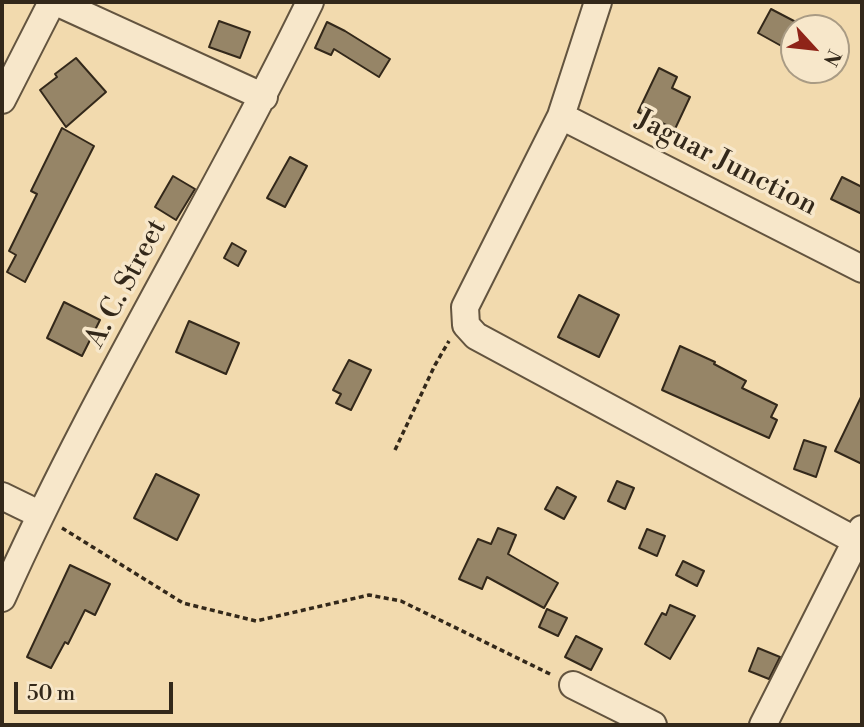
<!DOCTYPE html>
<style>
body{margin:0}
#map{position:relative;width:864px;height:727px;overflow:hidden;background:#f2daae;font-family:"Libre Bodoni",serif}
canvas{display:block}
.frame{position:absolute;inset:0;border:4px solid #33281a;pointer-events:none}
.north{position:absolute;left:780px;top:14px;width:70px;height:70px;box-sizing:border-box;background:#f7e7ca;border:2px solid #a99b84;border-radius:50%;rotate:117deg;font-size:19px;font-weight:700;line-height:28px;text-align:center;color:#33281a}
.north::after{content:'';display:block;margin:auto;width:24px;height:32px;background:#8f2418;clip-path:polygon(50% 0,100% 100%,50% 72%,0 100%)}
.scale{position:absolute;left:14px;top:682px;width:159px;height:32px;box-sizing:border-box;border:4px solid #33281a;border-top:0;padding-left:9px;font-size:21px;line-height:24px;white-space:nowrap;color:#33281a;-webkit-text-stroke:5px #f7e7ca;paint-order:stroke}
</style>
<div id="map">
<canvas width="864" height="727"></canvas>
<div class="frame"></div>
<div class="north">N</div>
<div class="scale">50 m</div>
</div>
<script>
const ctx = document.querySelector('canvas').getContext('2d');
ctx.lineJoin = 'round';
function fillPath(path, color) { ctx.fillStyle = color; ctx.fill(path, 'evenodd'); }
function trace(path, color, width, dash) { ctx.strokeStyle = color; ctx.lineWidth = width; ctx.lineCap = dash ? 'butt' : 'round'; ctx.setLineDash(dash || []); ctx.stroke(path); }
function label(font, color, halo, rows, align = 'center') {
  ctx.font = font + ' "Libre Bodoni",serif'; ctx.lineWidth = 7; ctx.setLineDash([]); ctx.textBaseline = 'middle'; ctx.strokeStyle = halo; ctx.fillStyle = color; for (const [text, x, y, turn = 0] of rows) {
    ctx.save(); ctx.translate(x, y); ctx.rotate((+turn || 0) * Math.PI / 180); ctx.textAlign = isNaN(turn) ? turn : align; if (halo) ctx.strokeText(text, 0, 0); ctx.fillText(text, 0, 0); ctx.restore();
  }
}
const building = new Path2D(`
 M771,9l23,12v32l-36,-20z
 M219,21l31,11 -10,26 -31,-11z
 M327,22l18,9 45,28 -11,18 -45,-28 -3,6 -16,-7z
 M76,58l30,34 -40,35 -26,-37 17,-13 -2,-3z
 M659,68l18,9 -5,11 18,9 -15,32 -37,-17z
 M62,128l32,18 -69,136 -18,-10 9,-17 -7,-4 28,-57 -6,-3z
 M290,157l17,9 -22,41 -18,-9z
 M173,176l22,13 -19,31 -21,-13z
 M842,177l20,10v27l-31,-15z
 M232,243l14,8 -8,15 -14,-8z
 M579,295l40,20 -20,42 -41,-20z
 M64,302l36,18 -18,36 -35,-18z
 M189,321l50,22 -13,31 -50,-22z
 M680,346l35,16 -1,2 32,17 -4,7 35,17 -6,12 6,3 -8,18 -107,-48z
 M349,360l22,10 -20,40 -15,-7 5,-9 -8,-4z
 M862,395v69l-27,-13z
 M804,440l22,7 -10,30 -22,-8z
 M156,474l43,21 -22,45 -43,-22z
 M617,481l17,7 -9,21 -17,-8z
 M557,487l19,10 -12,22 -19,-10z
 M498,528l18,7 -8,19 50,29 -14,25 -57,-31 -5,12 -23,-10 19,-40 13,5z
 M647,529l18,7 -8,20 -18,-8z
 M683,561l21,10 -7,15 -21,-11z
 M70,565l40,19 -15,31 -10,-5 -17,34 -3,-2 -14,26 -24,-11z
 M670,605l25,11 -25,43 -25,-15 17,-31 4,2z
 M547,609l20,9 -9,18 -19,-9z
 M576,636l26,13 -11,21 -26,-13z
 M758,648l22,9 -11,22 -20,-8z`);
fillPath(building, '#968567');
trace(building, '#33281a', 2);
const minor = new Path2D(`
 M56,2l208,95
 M598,2l-37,114 -96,191 1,18 10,11 386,208
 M2,100l50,-98
 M561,116l301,153
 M2,496l37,18
 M2,598c91,-204 210,-395 308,-596
 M573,685l80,40
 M763,725l99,-196`);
trace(minor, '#63543f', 30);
trace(new Path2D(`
 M395,450l40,-85 14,-24
 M62,528l121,75 73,18 113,-26 32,6 151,74`), '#33281a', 3.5, [5, 3.5]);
trace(minor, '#f7e7ca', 26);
label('28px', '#33281a', '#f7e7ca', [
 ["Jaguar Junction",726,164,27],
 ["A. C. Street",127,284,-62]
]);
</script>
